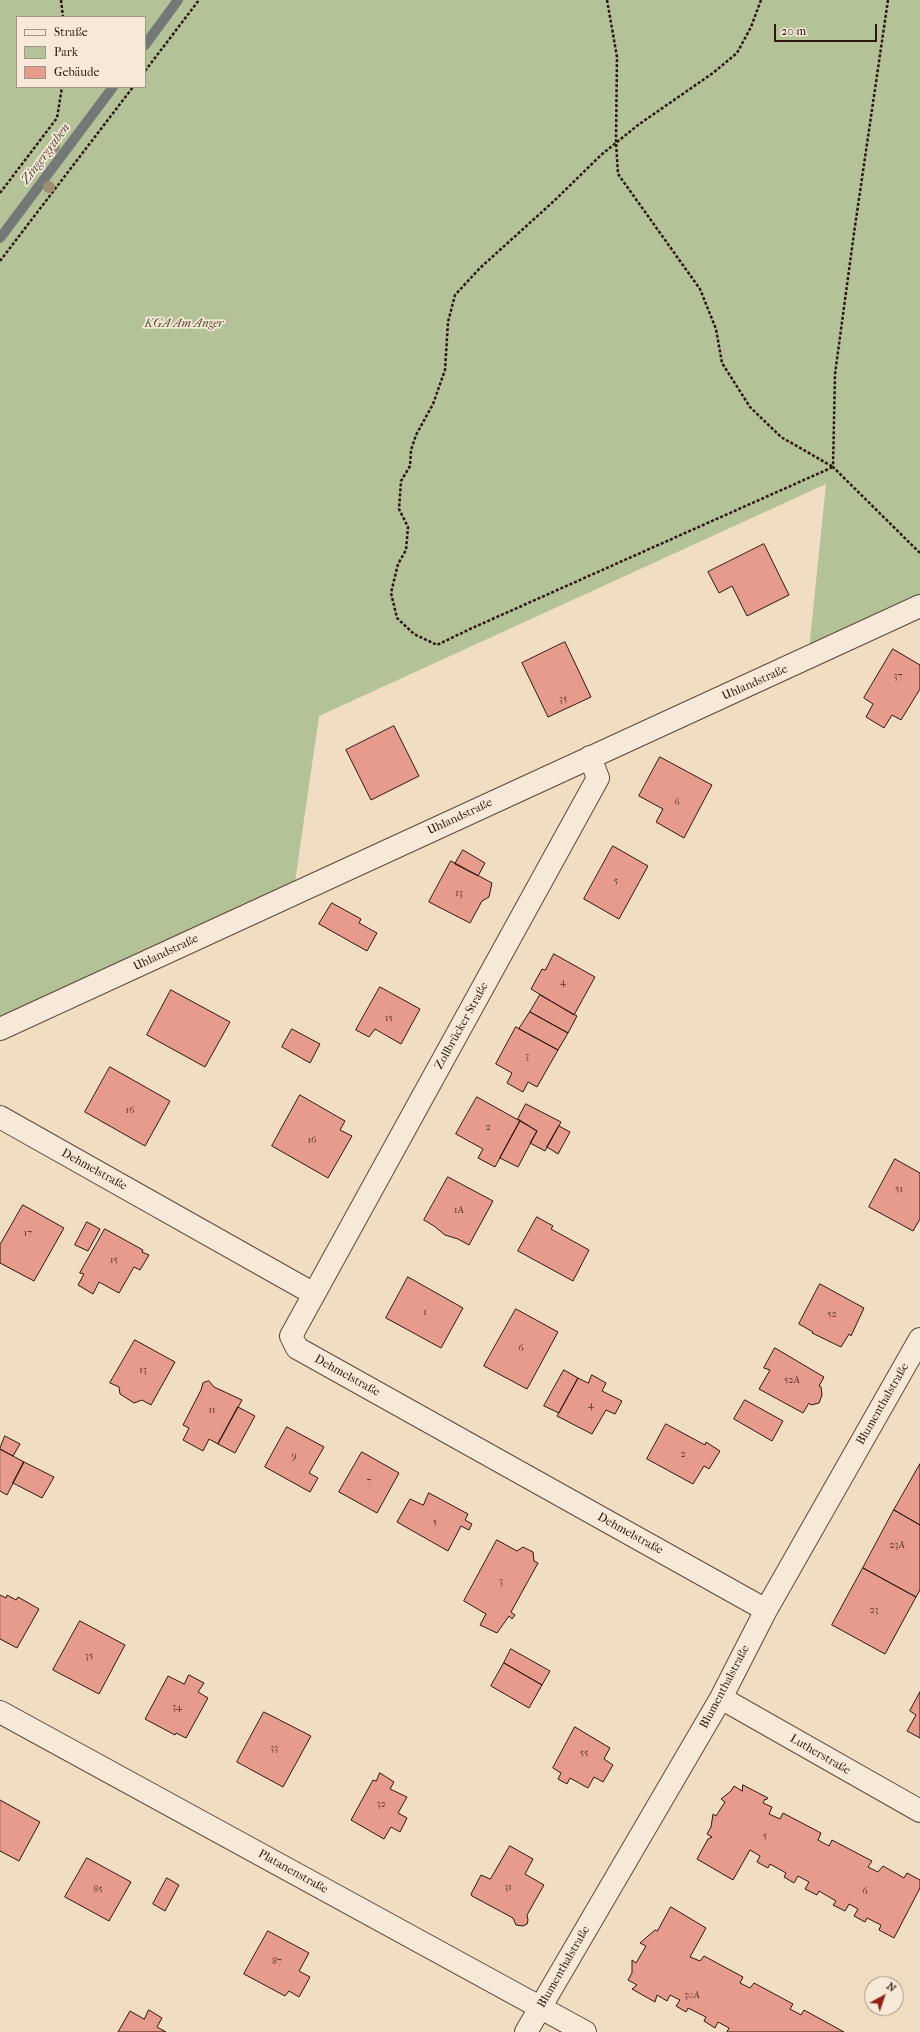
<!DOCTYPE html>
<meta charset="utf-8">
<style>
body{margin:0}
#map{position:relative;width:920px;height:2032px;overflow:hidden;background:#f1ddc1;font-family:"IM FELL French Canon",serif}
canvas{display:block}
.legend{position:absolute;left:16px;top:16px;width:130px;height:72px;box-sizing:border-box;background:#f6e9d7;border:1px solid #a69586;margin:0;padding:5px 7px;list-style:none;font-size:12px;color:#2e180d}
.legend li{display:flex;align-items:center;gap:8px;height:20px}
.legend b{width:20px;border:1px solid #a69586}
.north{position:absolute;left:864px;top:1976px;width:40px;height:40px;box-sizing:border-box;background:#f6e9d7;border:1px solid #a69586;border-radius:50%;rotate:40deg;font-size:11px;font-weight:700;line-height:16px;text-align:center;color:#2e180d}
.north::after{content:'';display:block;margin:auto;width:14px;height:18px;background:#8f2418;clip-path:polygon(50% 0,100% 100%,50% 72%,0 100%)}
.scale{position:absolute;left:774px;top:24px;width:103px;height:18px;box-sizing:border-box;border:2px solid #2e180d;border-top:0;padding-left:5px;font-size:12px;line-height:14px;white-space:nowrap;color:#2e180d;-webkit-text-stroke:3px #f6e9d7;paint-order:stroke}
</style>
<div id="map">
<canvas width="920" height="2032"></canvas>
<ul class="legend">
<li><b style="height:5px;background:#f6e9d7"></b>Straße</li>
<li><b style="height:11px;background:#b4c297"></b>Park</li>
<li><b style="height:11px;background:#e79b8d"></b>Gebäude</li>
</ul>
<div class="north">N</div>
<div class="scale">20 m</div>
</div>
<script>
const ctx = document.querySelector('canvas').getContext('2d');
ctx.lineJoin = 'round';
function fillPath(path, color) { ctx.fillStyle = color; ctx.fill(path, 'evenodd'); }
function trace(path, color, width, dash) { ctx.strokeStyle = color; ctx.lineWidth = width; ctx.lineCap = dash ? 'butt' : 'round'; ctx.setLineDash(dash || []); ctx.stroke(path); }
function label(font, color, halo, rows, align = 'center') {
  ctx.font = font + ' "IM FELL French Canon",serif'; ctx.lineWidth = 3.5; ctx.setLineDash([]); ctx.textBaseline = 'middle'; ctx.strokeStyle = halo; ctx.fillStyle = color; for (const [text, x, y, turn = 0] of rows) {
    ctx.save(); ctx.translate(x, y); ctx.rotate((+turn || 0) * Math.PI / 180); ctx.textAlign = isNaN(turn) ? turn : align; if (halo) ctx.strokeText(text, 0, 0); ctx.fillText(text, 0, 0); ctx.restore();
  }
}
fillPath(new Path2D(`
 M0,0h920v594l-111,56 17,-166 -507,232 -24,166 -295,136zM17,17h128v70h-128z`), '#b4c297');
trace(new Path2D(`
 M145,45l33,-45
 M0,238l113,-151`), '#727977', 10);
const building = new Path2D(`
 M764,544l25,51 -42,21 -15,-30 -13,7 -11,-21z
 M565,642l26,55 -43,20 -26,-54z
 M893,649l27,16v24l-19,31 -9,-5 -8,13 -18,-11 7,-13 -9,-6z
 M394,726l25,50 -48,24 -25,-50z
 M660,757l52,28 -28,53 -28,-16 7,-13 -24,-13z
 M613,846l35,20 -29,53 -35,-20z
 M463,850l22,13 -7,13 -23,-12z
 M451,861l41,22 -3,14 -7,4 -12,22 -41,-21z
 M332,903l29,16 -2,4 18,10 -10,18 -48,-27z
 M554,954l41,23 -21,38 -43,-26 11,-20 3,1z
 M380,987l40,22 -19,35 -26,-15 -6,8 -13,-7z
 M171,990l59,32 -25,45 -58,-32z
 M540,995l37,21 -9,17 -38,-21z
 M530,1012l38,21 -10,17 -39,-21z
 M516,1027l42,23 -21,37 -9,-5 -5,10 -16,-9 5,-10 -16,-9z
 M292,1029l28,15 -10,19 -28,-16z
 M110,1067l60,34 -25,45 -60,-34z
 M300,1095l45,26 -5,9 12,6 -24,42 -56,-32z
 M477,1097l43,24 -25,46 -17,-9 5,-9 -27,-15z
 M526,1104l35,18 -16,29 -15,-8 7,-12 -19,-12z
 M520,1121l17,10 -19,36 -18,-9z
 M559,1126l11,6 -12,22 -11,-7z
 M895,1159l25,14v46l-7,12 -44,-24z
 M448,1177l45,24 -24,44 -11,-6 -13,-4 -11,-9 -10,-6z
 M23,1205l41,23 -30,53 -34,-18v-18z
 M537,1217l16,9 -2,3 38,21 -16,31 -55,-30z
 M87,1222l13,7 -12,22 -13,-6z
 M105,1229l38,21 -1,2 7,3 -9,15 -6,-3 -15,26 -20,-11 -6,12 -15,-9 6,-11 -4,-1z
 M408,1277l55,31 -22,40 -55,-30z
 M820,1284l44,24 -13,28 -2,-2 -8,13 -29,-14 1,-1 -14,-8z
 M516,1309l42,23 -31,57 -43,-23z
 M135,1340l40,22 -24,43 -9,-5 -8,3 -14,-9 -1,-7 -9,-4z
 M775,1348l49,29 -5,9 2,1 1,8 -3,8 -8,2 -2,-2 -6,10 -44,-24 11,-19 -6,-2z
 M564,1370l14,8 -19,35 -15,-7z
 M592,1375l14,8 -4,8 20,10 -7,13 -9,-4 -14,24 -35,-18 21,-38 10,5z
 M209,1381l5,6 28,13 -24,44 -9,-5 -6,12 -20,-11 6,-12 -6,-3 18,-35 2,-7z
 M745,1400l38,21 -11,20 -38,-22z
 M238,1407l17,9 -20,37 -17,-9z
 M666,1424l39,21 1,-3 14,9 -11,18 -5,-3 -11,18 -46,-25z
 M287,1427l37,20 -15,26 9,5 -8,14 -45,-25z
 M5,1436l15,8 -7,12 -13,-7z
 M0,1449l24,13 -17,33 -7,-4z
 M362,1452l37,21 -22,40 -38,-21z
 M24,1462l30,15 -12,21 -29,-15z
 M920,1464v61l-26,-15z
 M429,1493l39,21 -3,6 7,4 -3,6 -8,-4 -13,25 -51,-29 13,-23 13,6z
 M894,1510l26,15v65l-4,7 -53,-29z
 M497,1540l20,11 6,-4 10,5 1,9 4,2 -27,49 4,3 -3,4 -3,-3 -12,17 -17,-8 6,-11 -22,-13z
 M863,1568l53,29 -31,57 -53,-29z
 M0,1595l6,3 1,-3 9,5 2,-3 21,12 -22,39 -17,-9z
 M80,1621l45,24 -26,49 -46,-24z
 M511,1649l39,22 -8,14 -38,-22z
 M504,1663l38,22 -13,23 -38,-22z
 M189,1675l15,8 -6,9 10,6 -22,40 -10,-5 -1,2 -30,-16 23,-43 16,8z
 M920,1692v46l-13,-7 9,-16 -6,-4z
 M264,1712l47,24 -28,51 -46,-25z
 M575,1727l35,21 -6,11 9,6 -10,17 -9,-5 -6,11 -18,-10 -3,6 -9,-5 3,-6 -8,-5z
 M380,1773l14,9 -4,7 17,8 -9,16 9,5 -7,14 -9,-5 -7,12 -33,-19 22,-40 3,1z
 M743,1785l25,13 -2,2 -1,-1 -2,4 9,4 -3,7 11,5 3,-6 38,20 -3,7 11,6 3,-6 40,21 -4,6 10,5 5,-6 21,12 3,-5 13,7v8l-26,50 -15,-8 2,-5 -14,-7 -2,4 -11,-6 4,-7 -9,-5 -4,7 -12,-6 3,-4 -17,-10 -2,4 -12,-6 4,-7 -11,-6 -4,7 -10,-6 2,-4 -16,-9 -2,4 -11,-6 3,-6 -10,-6 -17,30 -36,-21 11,-20 4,-2 -5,-3 4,-7 2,-13 3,2 9,-14 -4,-3 10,-8 3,-5 8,5z
 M0,1800l40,22 -21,39 -19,-10z
 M510,1846l23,13 -8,15 19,11 -17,30 1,5 -1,4 -4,2 -7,-1 -3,-7 -41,-22 -1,-2 10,-19 9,4z
 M87,1858l44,24 -22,39 -44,-24z
 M167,1878l12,7 -14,26 -12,-7z
 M671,1907l35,21 -16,29 10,4 4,-5 39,21 -3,6 10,5 4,-5 39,21 -3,5 11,6 3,-5 40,22h-117l2,-4 -11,-6 -3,6 -11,-7 2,-4 -18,-9 -2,4 -10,-6 4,-6 -10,-5 -3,6 -10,-6 -2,7 -23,-13 5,-4 -9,-5 4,-7v-13l4,3 10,-17 -6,-3 15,-13 2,1z
 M268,1931l41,22 -10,18 11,6 -11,20 -10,-6 -4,5 -41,-22z
 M149,2010l13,8 -5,9 9,5h-48l12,-21 14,8z`);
fillPath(building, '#e79b8d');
trace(building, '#2e180d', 1);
const street = new Path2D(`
 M590,757l8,21 -307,558 6,12 469,262
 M0,1029l920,-423
 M0,1117l314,177
 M721,1698l199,113
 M0,1712l585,320
 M526,2032l195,-334 45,-88 154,-271`);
trace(street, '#5f493a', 24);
trace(new Path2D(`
 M61,0l2,17
 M607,0l10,57 -1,85 2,32 82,115 16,40 6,34 28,44 31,30 52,30
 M761,0l-10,27 -14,26 -24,20 -75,52 -37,30 -47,46 -74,67 -25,27 -7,27 -3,48 -12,34 -17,31 -5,15 -1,16 -9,15 -2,28 9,18 -2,23 -8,14 -7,29 6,25 17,16 23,11 33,-16 363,-162
 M888,0l-34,233 -19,141 -2,93 87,86
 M145,71l54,-71
 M0,193l57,-75 5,-31
 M0,261l133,-174`), '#2e180d', 2.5, [3, 2]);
trace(street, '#f6e9d7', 22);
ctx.fillStyle = '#9c8d75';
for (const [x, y] of [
 [54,147],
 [49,187]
]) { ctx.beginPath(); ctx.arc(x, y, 6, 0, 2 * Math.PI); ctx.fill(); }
label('10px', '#5c392d', null, [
 ["37",898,677],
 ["35",563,700],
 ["6",677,803],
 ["5",616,882],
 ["13",459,894],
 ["4",563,983],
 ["15",389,1019],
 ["3",527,1057],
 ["16",130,1111],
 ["2",488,1128],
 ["16",312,1141],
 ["51",899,1190],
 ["1A",459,1211],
 ["17",28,1234],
 ["15",114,1261],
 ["1",425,1313],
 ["52",832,1315],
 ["6",521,1349],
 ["13",143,1371],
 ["52A",792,1381],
 ["4",591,1406],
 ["11",212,1411],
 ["2",683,1455],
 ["9",294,1457],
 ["7",369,1482],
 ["5",435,1523],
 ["23A",897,1546],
 ["3",501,1582],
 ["23",874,1611],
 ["35",89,1657],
 ["34",177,1708],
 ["33",274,1749],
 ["55",584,1754],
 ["32",381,1805],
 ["5",765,1837],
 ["31",508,1888],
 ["85",98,1890],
 ["6",865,1892],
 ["87",277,1962],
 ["30A",692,1996]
]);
label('italic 12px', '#564b36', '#f6e9d7', [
 ["KGA Am Anger",184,324]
]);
label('12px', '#2e180d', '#f6e9d7', [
 ["Uhlandstraße",755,683,-24],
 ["Uhlandstraße",460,817,-25],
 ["Uhlandstraße",166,953,-25],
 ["Zollbrücker Straße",462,1026,-61],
 ["Dehmelstraße",94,1170,29],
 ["Dehmelstraße",347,1376,29],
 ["Blumenthalstraße",883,1404,-60],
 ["Dehmelstraße",630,1534,29],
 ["Blumenthalstraße",725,1687,-62],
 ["Lutherstraße",820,1755,30],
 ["Platanenstraße",293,1872,29],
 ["Blumenthalstraße",564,1967,-60]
]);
label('italic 13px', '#56514b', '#f6e9d7', [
 ["Zingergraben",46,154,-53]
]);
</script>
